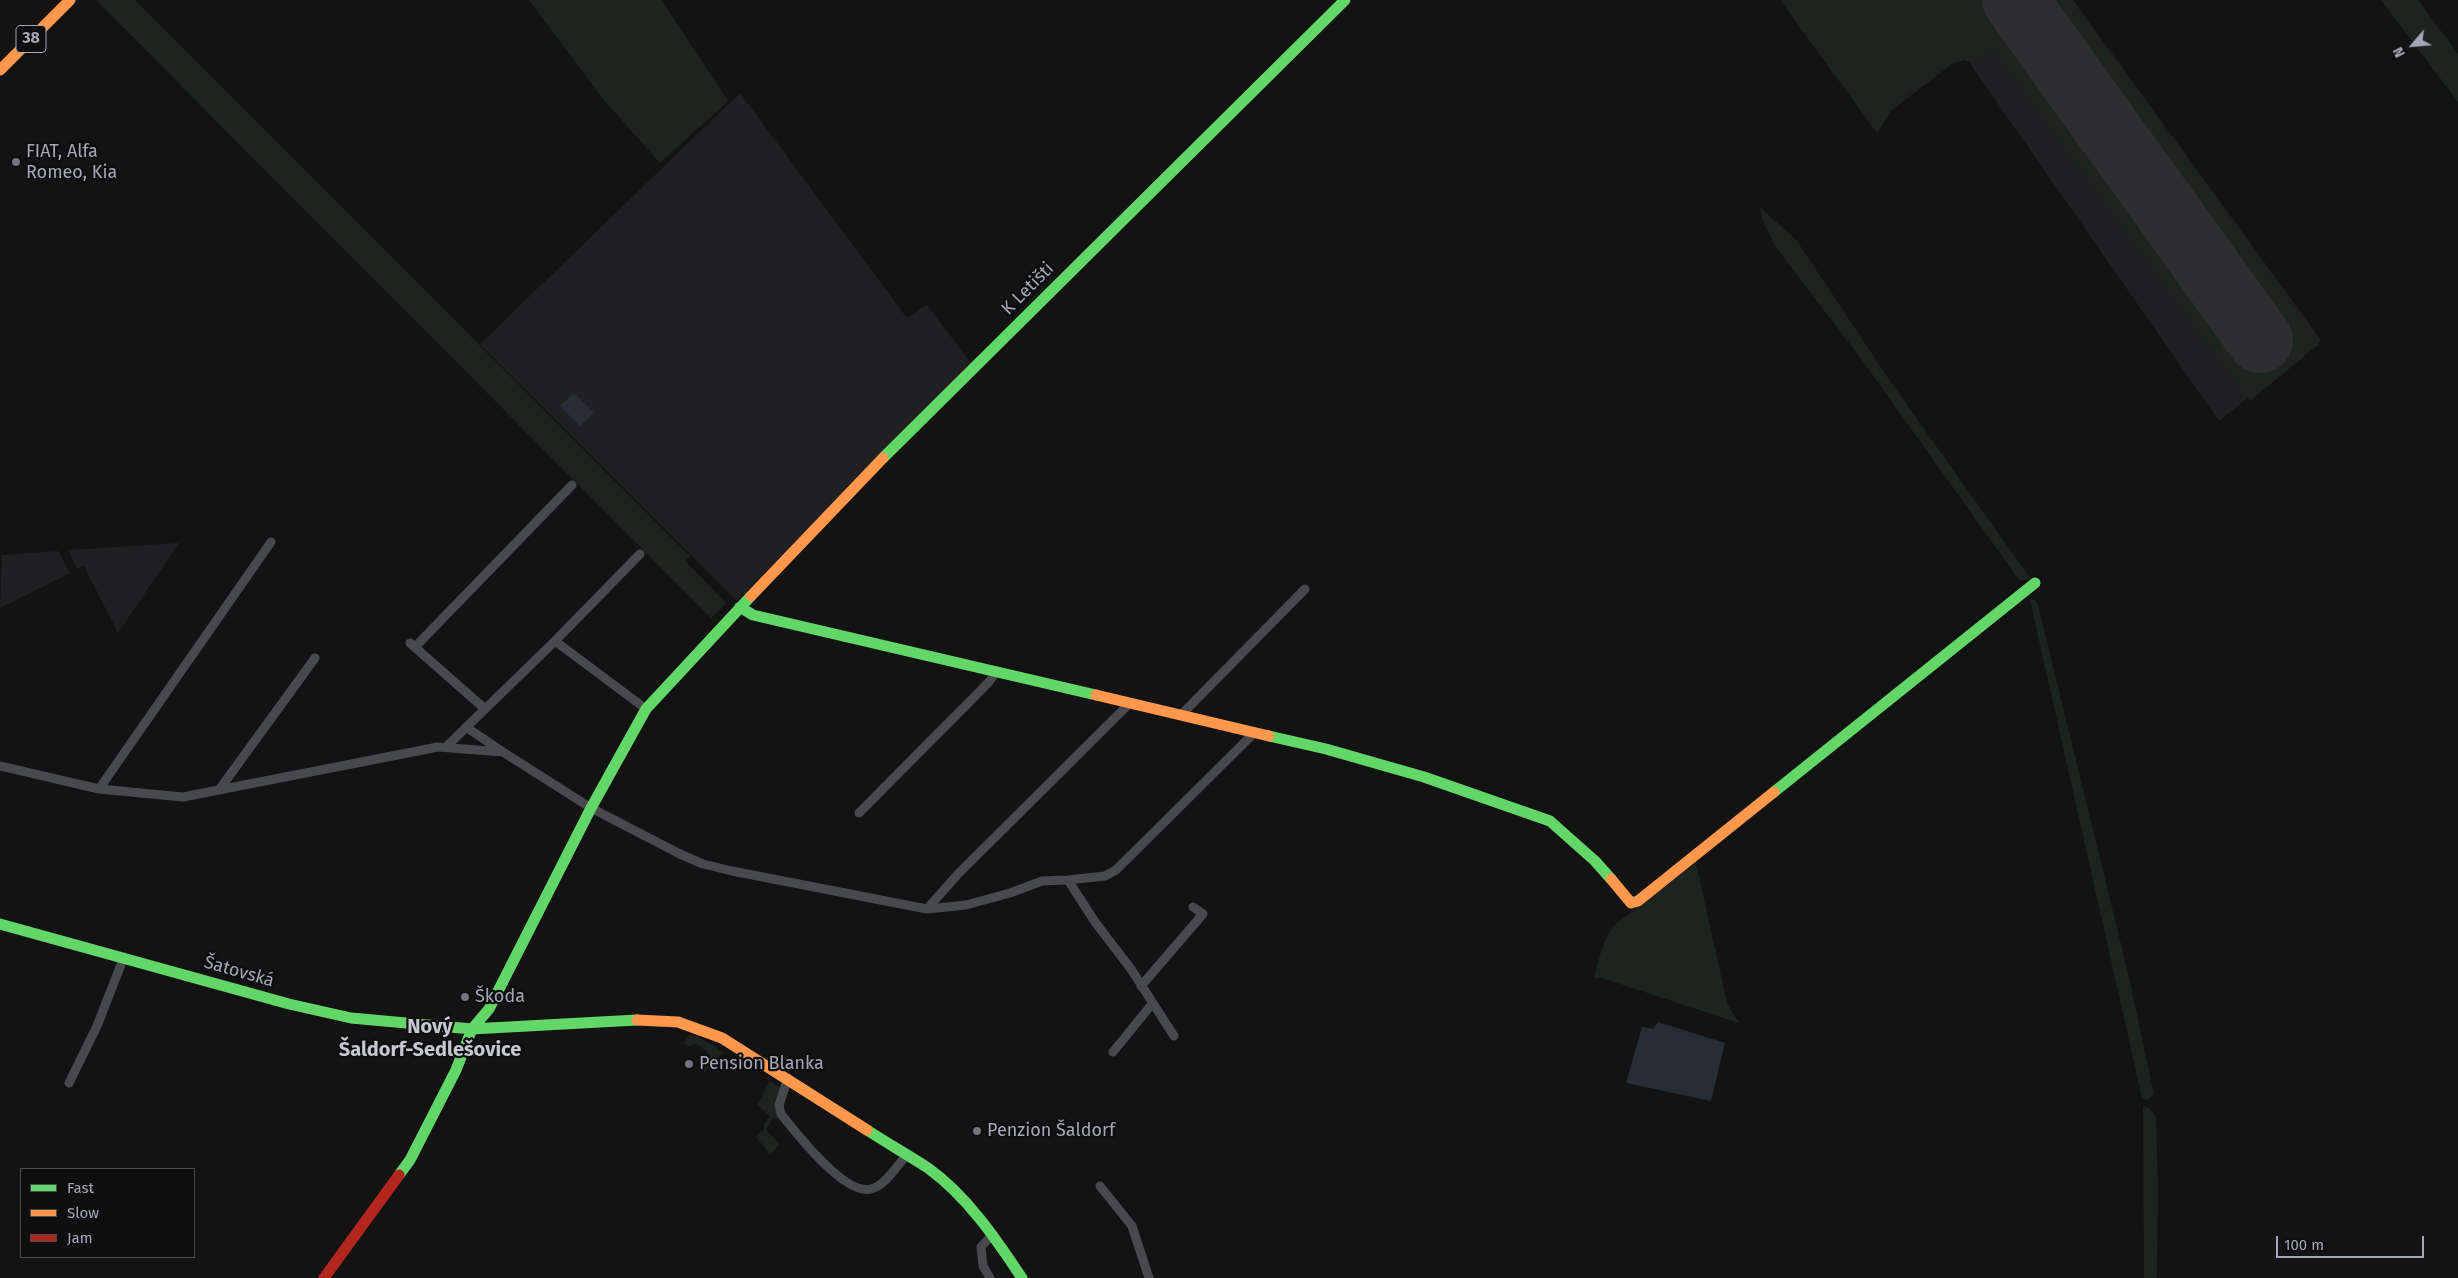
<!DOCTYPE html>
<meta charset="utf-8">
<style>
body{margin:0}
#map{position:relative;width:2458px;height:1278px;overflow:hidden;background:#131314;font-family:"Fira Sans",sans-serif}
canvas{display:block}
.legend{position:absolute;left:20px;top:1168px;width:175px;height:90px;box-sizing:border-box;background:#0e0e0f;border:1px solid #4a4b51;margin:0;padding:6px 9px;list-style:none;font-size:15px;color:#a4a7b5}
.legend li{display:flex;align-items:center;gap:10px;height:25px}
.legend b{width:25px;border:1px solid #4a4b51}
.north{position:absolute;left:2388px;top:20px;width:50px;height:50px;-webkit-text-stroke:4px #0e0e0f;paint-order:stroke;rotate:243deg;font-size:14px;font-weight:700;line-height:20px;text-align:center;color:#a4a7b5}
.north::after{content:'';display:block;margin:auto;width:18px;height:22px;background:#a4a7b5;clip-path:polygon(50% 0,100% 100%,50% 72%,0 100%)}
.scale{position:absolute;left:2276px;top:1236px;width:148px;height:22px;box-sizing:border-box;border:2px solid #a4a7b5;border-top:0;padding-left:6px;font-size:15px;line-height:18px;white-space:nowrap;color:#a4a7b5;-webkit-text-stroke:4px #0e0e0f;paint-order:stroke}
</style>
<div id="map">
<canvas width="2458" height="1278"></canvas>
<ul class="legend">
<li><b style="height:6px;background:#63d668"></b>Fast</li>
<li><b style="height:6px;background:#ff974d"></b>Slow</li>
<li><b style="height:6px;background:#b3261e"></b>Jam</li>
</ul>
<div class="north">N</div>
<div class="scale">100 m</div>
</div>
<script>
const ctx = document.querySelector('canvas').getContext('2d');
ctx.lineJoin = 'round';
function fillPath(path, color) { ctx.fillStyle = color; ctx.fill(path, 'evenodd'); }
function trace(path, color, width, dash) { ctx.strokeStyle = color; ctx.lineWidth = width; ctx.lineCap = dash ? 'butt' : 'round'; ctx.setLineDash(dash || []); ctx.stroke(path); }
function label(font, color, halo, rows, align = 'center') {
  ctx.font = font + ' "Fira Sans",sans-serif'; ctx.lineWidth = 4.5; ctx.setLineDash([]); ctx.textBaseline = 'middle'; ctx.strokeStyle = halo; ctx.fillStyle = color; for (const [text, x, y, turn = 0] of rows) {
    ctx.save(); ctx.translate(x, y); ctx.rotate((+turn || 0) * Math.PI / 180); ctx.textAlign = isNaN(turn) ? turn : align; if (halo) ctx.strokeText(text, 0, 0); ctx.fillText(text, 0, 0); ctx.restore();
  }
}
fillPath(new Path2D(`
 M1783,0h290l248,340 -102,81 -255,-366 -89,68z
 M740,93l167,225 20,-13 44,58 -234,238 -257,-257z
 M179,543l-61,90 -34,-67 -7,3 -9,-19z
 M58,551l12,22 -70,35 2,-53z`), '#202022');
fillPath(new Path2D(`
 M98,0h37l555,556 -5,5 41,42 -15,15 -614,-617z
 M529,0h132l67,101 -68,62 -57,-64z
 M1780,0h291l248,344 -69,57 -258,-354 -21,16 -7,-3 -11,3 -42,27 -14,11 -20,32z
 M2381,0h37l40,54v48z
 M1760,207l37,34 93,140 141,198 -11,2 -155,-217 -90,-118 -12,-25z
 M2030,600h5l3,5 90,368 26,121 -6,6 -6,-2z
 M1696,863l31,140 12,20 -137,-45h-8l8,-30 10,-21z
 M690,1035l8,1 25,16 -19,21 -1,-5 7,-11 -3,-6 -11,-7 -6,2 -7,-3z
 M770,1081l13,8 -7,19 25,34 -21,-22 -7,-2 -7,12 14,15 -10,9 -14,-17 8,-8v-5l6,-8 -13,-11z
 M2143,1106l6,2 7,9 2,69 -1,92h-13z`), '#1d241f');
fillPath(new Path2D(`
 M574,393l20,20 -14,13 -20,-20z
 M1658,1022l67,21 -14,58 -85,-18 16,-56 11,2z`), '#272c35');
trace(new Path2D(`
 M2015,0l245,340`), '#2e2e30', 66);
trace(new Path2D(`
 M555,641l85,-87
 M410,643l75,66
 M415,647l157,-162
 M1181,715l124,-126
 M466,727l37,25
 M446,747l109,-106 91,68
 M0,766l99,23 84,8 255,-50 65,5 88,56 89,46 23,10 29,7 195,38 39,-4 44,-12 32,-12 26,-1 27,42 36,47 43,67
 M99,789l172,-247
 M219,790l96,-132
 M859,813l130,-131 7,-10
 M1068,880l37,-4 11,-6 139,-138
 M927,909l31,-35 172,-171
 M1141,986l62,-72 -10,-7
 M1113,1052l39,-48
 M788,1078l-9,27 2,9c15,19 64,82 90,75 15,-4 26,-24 36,-34
 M69,1083l28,-57 27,-69
 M1100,1186l32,40 17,52
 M990,1278l-7,-12 -2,-19 12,-13`), '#48494c', 9);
trace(new Path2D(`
 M883,458l462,-458
 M740,607l13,8 343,80
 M1269,736l57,13 98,28 126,44 45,40 16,18
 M1774,792l261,-209
 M0,924l289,80 62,14 121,11 165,-9
 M867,1130c20,13 41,25 61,38 39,28 68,71 94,110
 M399,1175l11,-15 46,-90 16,-41 17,-20 102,-201 55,-99 105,-113`), '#63d668', 11);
trace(new Path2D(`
 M0,70l70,-70
 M751,596l132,-138
 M1096,695l173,41
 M1611,879l20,24 7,-2 136,-109
 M637,1020l41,2 44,16 145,92`), '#ff974d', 11);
trace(new Path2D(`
 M324,1278l75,-103`), '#b3261e', 11);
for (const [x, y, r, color] of [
 [16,162,5,"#71737d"],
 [465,997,5,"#71737d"],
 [689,1064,5,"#71737d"],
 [977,1131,5,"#71737d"]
]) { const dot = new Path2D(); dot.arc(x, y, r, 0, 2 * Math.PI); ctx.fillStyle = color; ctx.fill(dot); trace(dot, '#0e0e0f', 2); }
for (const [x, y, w] of [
 [31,39,30]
]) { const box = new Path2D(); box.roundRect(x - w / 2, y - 13.5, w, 27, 4); ctx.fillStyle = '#0e0e0f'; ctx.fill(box); trace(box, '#a4a7b5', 1); }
label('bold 16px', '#a4a7b5', null, [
 ["38",31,39]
]);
label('18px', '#a4a7b5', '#0e0e0f', [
 ["FIAT, Alfa",26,152],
 ["Romeo, Kia",26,173],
 ["Škoda",475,997],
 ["Pension Blanka",699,1064],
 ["Penzion Šaldorf",987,1131]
], 'left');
label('18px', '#a4a7b5', '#0e0e0f', [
 ["K Letišti",1028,289,-45],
 ["Šatovská",239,972,16]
]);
label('bold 20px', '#c5c7d1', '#0e0e0f', [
 ["Nový",430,1027],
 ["Šaldorf-Sedlešovice",430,1050]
]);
</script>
